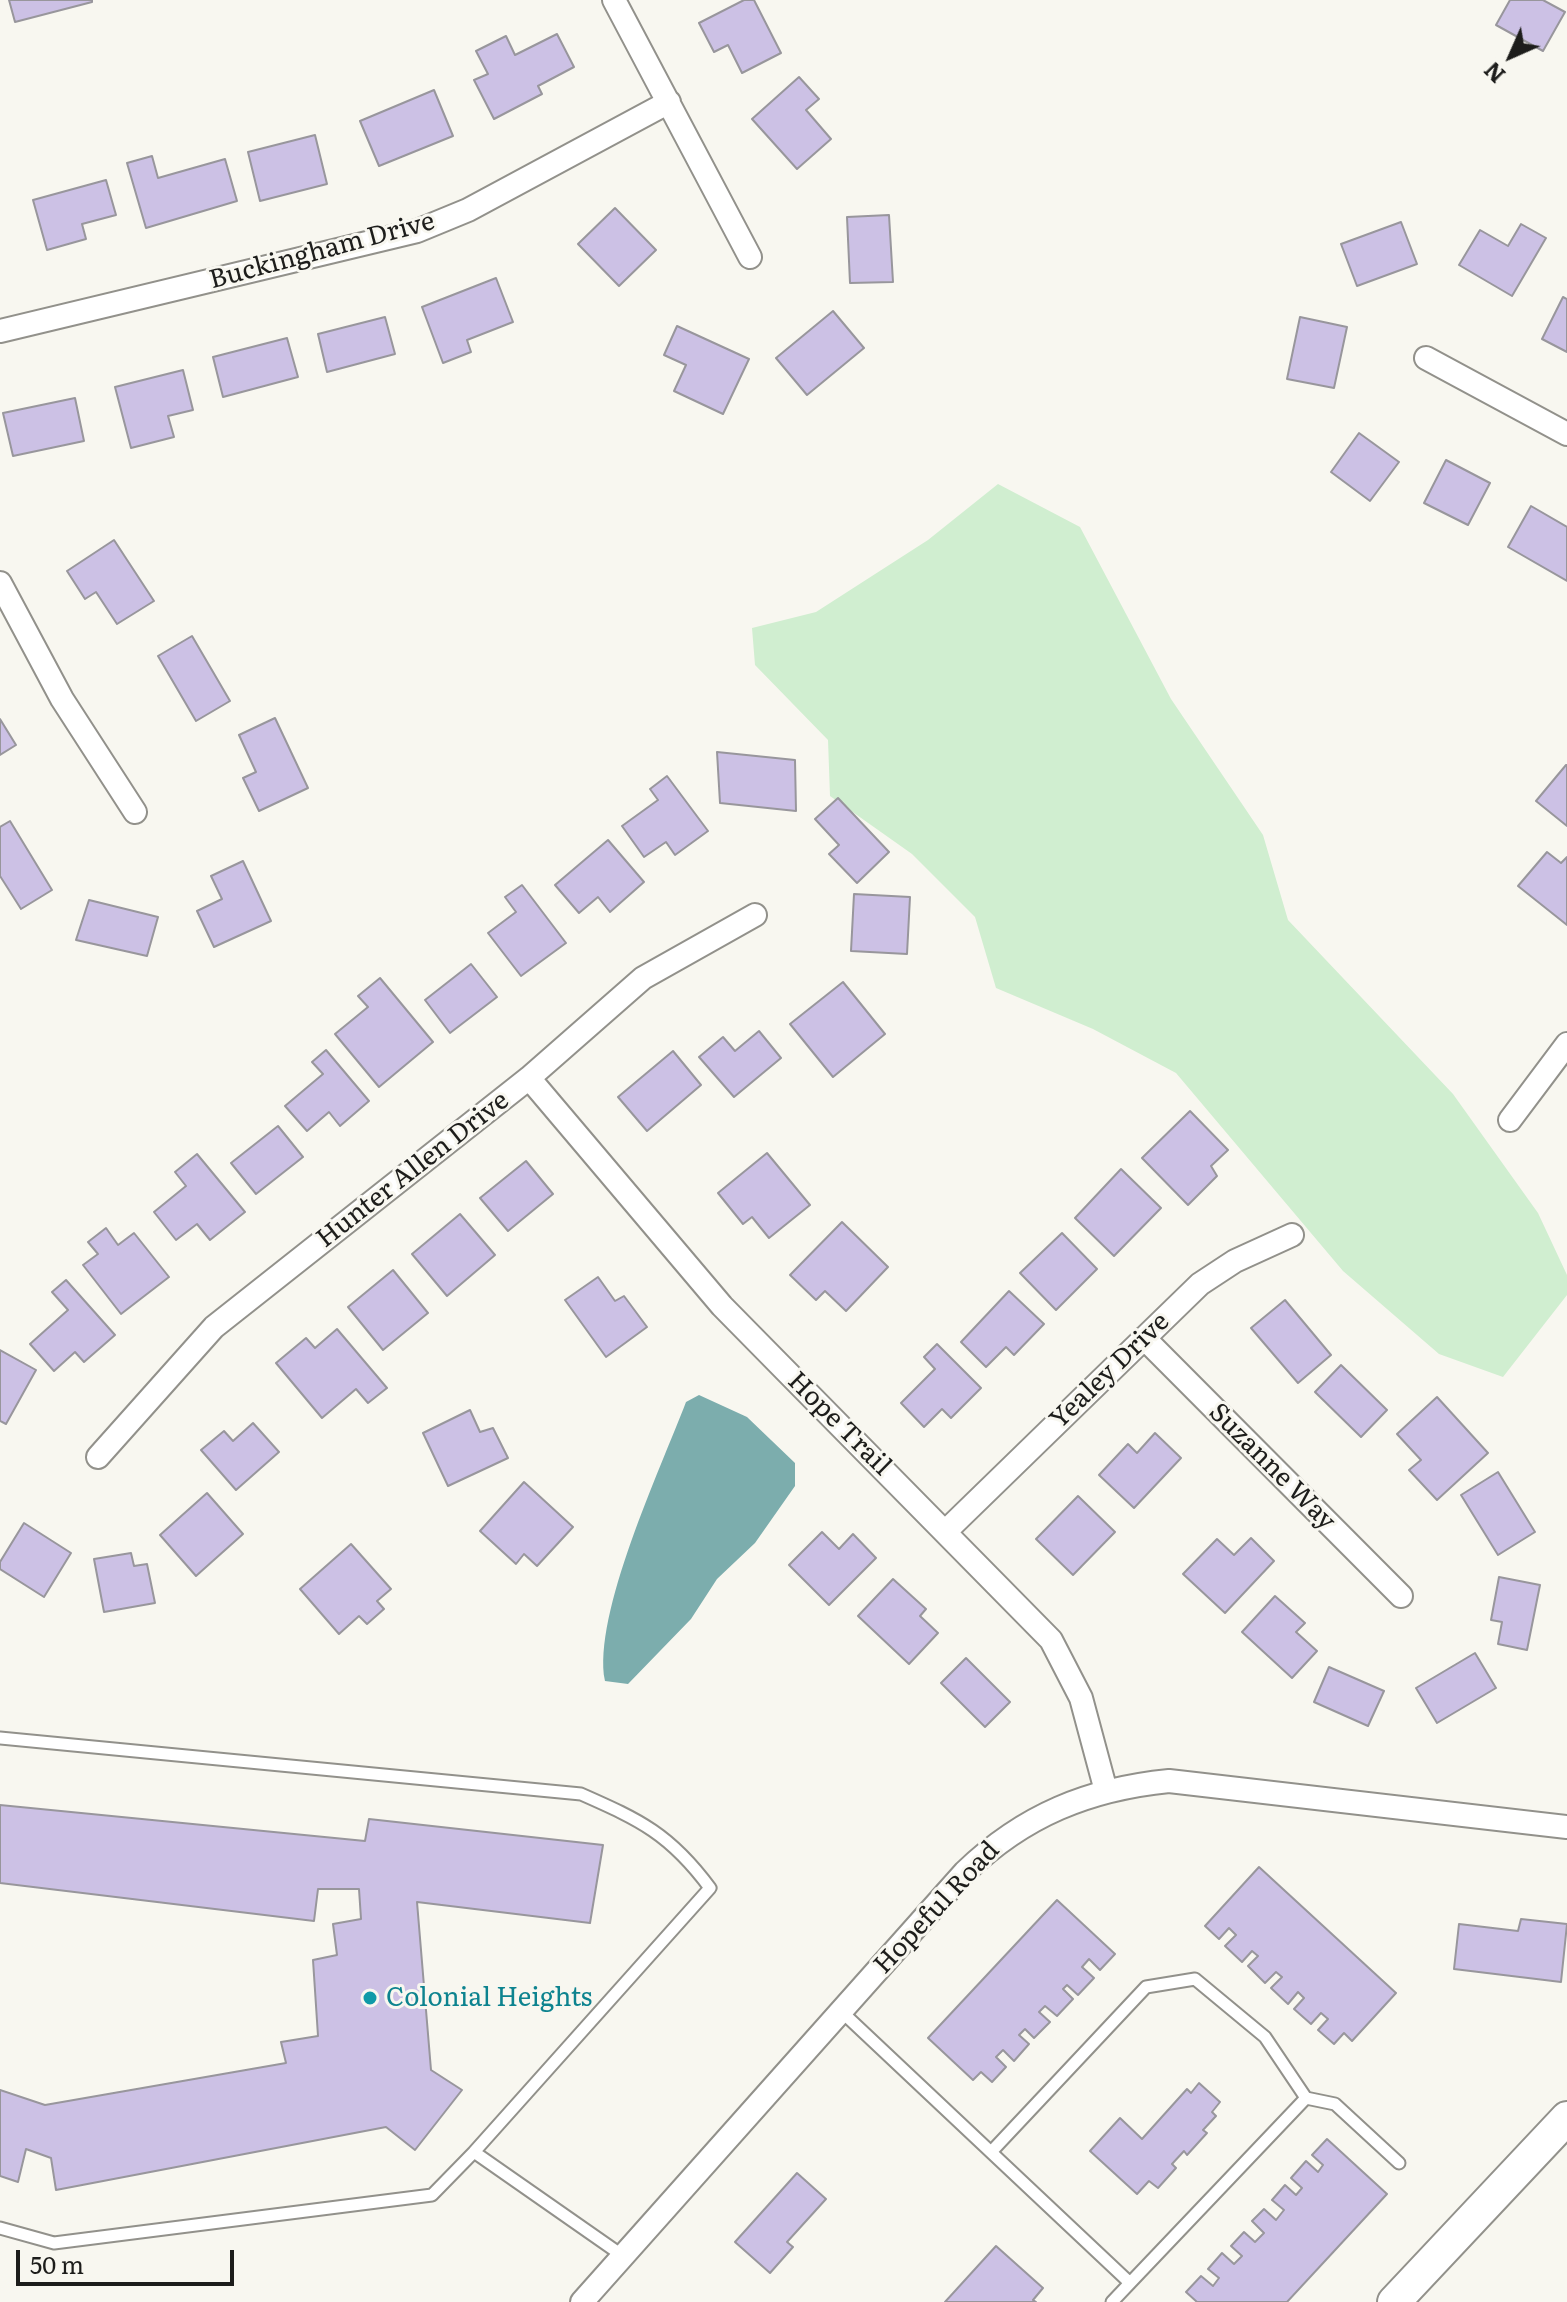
<!DOCTYPE html>
<style>
body{margin:0}
#map{position:relative;width:1567px;height:2302px;overflow:hidden;background:#f8f7f0;font-family:Literata,serif}
canvas{display:block}
.north{position:absolute;left:1471px;top:16px;width:80px;height:80px;-webkit-text-stroke:6px #f8f7f0;paint-order:stroke;rotate:225deg;font-size:22px;font-weight:700;line-height:32px;text-align:center;color:#1d1d1b}
.north::after{content:'';display:block;margin:auto;width:28px;height:36px;background:#1d1d1b;clip-path:polygon(50% 0,100% 100%,50% 72%,0 100%)}
.scale{position:absolute;left:16px;top:2250px;width:218px;height:36px;box-sizing:border-box;border:4px solid #1d1d1b;border-top:0;padding-left:10px;font-size:24px;line-height:28px;white-space:nowrap;color:#1d1d1b;-webkit-text-stroke:6px #f8f7f0;paint-order:stroke}
</style>
<div id="map">
<canvas width="1567" height="2302"></canvas>
<div class="north">N</div>
<div class="scale">50 m</div>
</div>
<script>
const ctx = document.querySelector('canvas').getContext('2d');
ctx.lineJoin = 'round';
function fillPath(path, color) { ctx.fillStyle = color; ctx.fill(path, 'evenodd'); }
function trace(path, color, width, dash) { ctx.strokeStyle = color; ctx.lineWidth = width; ctx.lineCap = dash ? 'butt' : 'round'; ctx.setLineDash(dash || []); ctx.stroke(path); }
function label(font, color, halo, rows, align = 'center') {
  ctx.font = font + ' Literata,serif'; ctx.lineWidth = 6; ctx.setLineDash([]); ctx.textBaseline = 'middle'; ctx.strokeStyle = halo; ctx.fillStyle = color; for (const [text, x, y, turn = 0] of rows) {
    ctx.save(); ctx.translate(x, y); ctx.rotate((+turn || 0) * Math.PI / 180); ctx.textAlign = isNaN(turn) ? turn : align; if (halo) ctx.strokeText(text, 0, 0); ctx.fillText(text, 0, 0); ctx.restore();
  }
}
fillPath(new Path2D(`
 M998,484l82,43 91,172 92,136 25,85 165,174 85,119 29,62v20l-64,82 -64,-23 -96,-83 -167,-198 -83,-44 -97,-41 -21,-71 -63,-63 -82,-58 -2,-56 -73,-75 -3,-37 64,-16 112,-72z`), '#d0eed0');
fillPath(new Path2D(`
 M699,1395l48,22 48,46v23l-40,57 -38,36 -26,40 -63,65 -23,-3c-13,-66 56,-213 81,-279z`), '#7cadad');
const building = new Path2D(`
 M9,0h83v2l-77,20z
 M744,0h10l27,53 -39,20 -14,-28 -14,7 -15,-29z
 M1510,0h33l22,12 -22,39 -47,-26z
 M557,34l17,33 -36,19 4,8 -48,25 -20,-39 14,-6 -12,-23 30,-15 9,19z
 M799,77l20,22 -13,11 25,29 -34,30 -45,-50z
 M434,90l19,46 -74,30 -19,-45z
 M315,135l12,49 -67,17 -12,-49z
 M152,156l6,22 67,-19 12,42 -91,27 -19,-65z
 M106,180l10,35 -34,9 4,15 -39,11 -14,-50z
 M615,208l41,42 -37,36 -41,-42z
 M889,215l4,67 -43,1 -3,-66z
 M1401,222l16,42 -60,22 -16,-42z
 M1521,224l25,14 -34,58 -53,-31 21,-35 28,16z
 M496,278l17,44 -46,18 4,12 -28,11 -21,-56z
 M1563,297l4,2v53l-25,-13z
 M833,311l31,37 -57,47 -31,-37z
 M385,317l10,37 -68,18 -9,-38z
 M1300,317l47,10 -13,61 -47,-9z
 M677,326l72,33 -26,55 -49,-23 12,-26 -22,-10z
 M287,338l11,39 -75,20 -10,-40z
 M183,370l10,40 -25,6 6,21 -43,11 -16,-61z
 M75,398l9,43 -71,15 -10,-43z
 M1359,433l40,29 -29,39 -39,-29z
 M1446,460l44,23 -22,42 -44,-22z
 M1531,506l36,21v54l-59,-34z
 M114,540l40,61 -37,23 -21,-32 -11,7 -18,-28z
 M192,636l38,65 -34,20 -38,-65z
 M275,718l33,70 -49,23 -16,-33 13,-6 -17,-37z
 M0,719l16,26 -16,10z
 M717,752l78,8 1,51 -76,-8z
 M1566,765h1v61l-31,-25z
 M667,776l41,55 -33,24 -9,-13 -22,15 -22,-31 36,-26 -8,-11z
 M838,798l51,54 -32,31 -28,-29 10,-9 -24,-26z
 M10,821l42,69 -31,19 -21,-33v-49z
 M608,840l36,42 -34,30 -12,-15 -19,16 -24,-28z
 M1547,852l14,11 6,-6v68l-49,-39z
 M243,861l28,60 -57,26 -17,-36 25,-12 -11,-23z
 M522,885l44,58 -45,33 -33,-43 28,-21 -11,-15z
 M854,894l56,3 -3,57 -56,-3z
 M89,900l69,17 -11,39 -71,-16z
 M471,964l26,33 -47,36 -25,-33z
 M380,978l53,64 -54,45 -44,-53 33,-27 -10,-11z
 M843,982l42,52 -52,43 -43,-53z
 M759,1031l22,27 -47,39 -35,-40 24,-20 12,14z
 M326,1050l43,51 -29,25 -11,-14 -22,19 -22,-25 38,-32 -11,-12z
 M673,1051l28,34 -54,46 -29,-34z
 M1190,1111l38,39 -17,16 6,10 -29,29 -46,-47z
 M278,1126l25,31 -47,37 -25,-31z
 M767,1153l43,52 -41,33 -17,-21 -9,7 -25,-31z
 M197,1154l48,58 -35,28 -13,-16 -21,16 -22,-28 32,-26 -11,-14z
 M526,1161l27,33 -45,37 -28,-33z
 M1121,1169l40,39 -47,48 -39,-38z
 M460,1214l35,41 -48,41 -35,-42z
 M842,1222l46,45 -42,44 -21,-20 -9,9 -26,-25z
 M106,1228l12,17 16,-12 35,44 -48,37 -38,-49 15,-11 -10,-12z
 M1062,1233l35,36 -41,41 -36,-37z
 M393,1270l35,43 -45,37 -35,-43z
 M598,1277l17,24 9,-5 23,31 -41,30 -41,-57z
 M66,1280l49,55 -31,27 -9,-10 -21,19 -24,-27 38,-34 -16,-18z
 M1009,1291l35,33 -30,31 -8,-8 -20,20 -25,-25z
 M1285,1300l46,55 -33,28 -47,-55z
 M337,1329l50,59 -19,15 -12,-14 -34,29 -46,-55 30,-25 9,10z
 M937,1344l44,44 -30,30 -9,-9 -18,18 -23,-24 34,-34 -11,-12z
 M0,1350l36,20 -30,54 -6,-3z
 M1341,1365l46,45 -26,27 -46,-45z
 M1437,1397l51,56 -51,47 -28,-30 12,-10 -24,-26z
 M470,1410l10,22 13,-4 15,30 -60,28 -25,-53z
 M253,1423l26,29 -43,38 -35,-40 23,-19 9,10z
 M1155,1433l26,25 -47,50 -35,-33 29,-31 9,9z
 M1498,1472l37,60 -37,23 -37,-60z
 M524,1482l49,45 -36,39 -13,-12 -8,10 -36,-33z
 M207,1493l36,41 -47,42 -36,-41z
 M1078,1496l37,36 -42,43 -37,-36z
 M24,1523l47,30 -27,44 -44,-28v-7z
 M822,1532l17,17 14,-15 23,24 -47,47 -40,-40z
 M1251,1538l23,23 -49,52 -42,-39 34,-35 17,16z
 M351,1544l40,45 -14,12 7,8 -17,15 -8,-8 -20,18 -39,-45z
 M131,1553l3,13 13,-2 8,39 -51,9 -10,-53z
 M1499,1577l41,8 -13,65 -29,-6 4,-22 -11,-2z
 M893,1579l33,30 -6,7 18,17 -29,31 -51,-48z
 M1275,1596l30,27 -9,9 21,19 -25,27 -50,-46z
 M1475,1653l21,35 -59,35 -21,-35z
 M966,1658l44,44 -25,25 -44,-44z
 M1329,1667l55,24 -16,35 -54,-24z
 M0,1805l365,36 4,-22 234,26 -13,78 -173,-21 14,168 31,20 -47,60 -29,-23 -330,63 -5,-32 -25,-9 -8,33 -18,-6v-86l45,15 241,-42 -5,-21 37,-6 -5,-76 24,-5 -4,-31 28,-5 -2,-30h-41l-4,32 -314,-38z
 M1259,1867l137,126 -44,48 -8,-8 -10,11 -16,-14 10,-11 -7,-6 -10,11 -17,-15 10,-11 -6,-6 -10,12 -17,-16 11,-11 -6,-5 -11,11 -17,-17 10,-10 -6,-5 -10,11 -17,-16 11,-11 -7,-7 -10,11 -14,-13z
 M1057,1900l58,54 -15,16 -11,-11 -7,8 12,11 -16,17 -11,-10 -4,4 10,10 -16,17 -12,-10 -6,6 11,10 -16,16 -9,-9 -6,6 10,9 -15,17 -11,-11 -7,7 10,10 -14,15 -11,-10 -8,8 -45,-42z
 M1521,1919l46,5 -6,58 -107,-13 5,-45 59,7z
 M1199,2083l21,19 -8,10 4,4 -13,14 4,3 -20,22 -3,-4 -12,13 4,4 -18,20 -9,-7 -12,13 -47,-43 30,-33 22,21 45,-50 4,4z
 M1327,2139l60,55 -100,108h-90l-11,-10 15,-16 12,10 6,-8 -11,-9 14,-16 12,11 8,-8 -11,-10 13,-14 11,10 9,-9 -12,-12 12,-12 12,11 8,-10 -12,-10 13,-15 11,10 6,-7 -11,-10 15,-17 12,11 5,-7 -11,-10z
 M797,2173l29,26 -39,43 6,5 -23,26 -35,-31z
 M996,2246l47,42 -10,12 3,2h-91z`);
fillPath(building, '#ccc1e5');
trace(building, '#98969c', 2);
const service = new Path2D(`
 M0,1738l581,56c59,26 89,40 129,94l-236,264 -42,43 -378,48 -54,-15
 M841,2011l289,272 176,-185 -41,-61 -70,-58 -49,8 -154,164
 M1306,2098l29,6 64,59
 M474,2152l149,104
 M1112,2302l18,-19`);
const minor = new Path2D(`
 M614,0l136,257
 M0,331l417,-100 51,-21 201,-108
 M1426,358l141,76
 M0,583l62,116 73,113
 M529,1078l193,228 329,334 30,58 25,93
 M1510,1120l57,-76
 M1144,1338l257,258
 M98,1457l116,-130 315,-249 114,-100 112,-63
 M945,1532l255,-248 35,-23 57,-26
 M582,2302l383,-430c59,-57 124,-83 204,-91l398,46`);
const secondary = new Path2D(`
 M1394,2302l173,-184`);
trace(service, '#92918b', 15);
trace(minor, '#92918b', 26);
trace(secondary, '#92918b', 36);
trace(service, '#fff', 11);
trace(minor, '#fff', 22);
trace(secondary, '#fff', 32);
for (const [x, y, r, color] of [
 [370,1998,8,"#0f9aa8"]
]) { const dot = new Path2D(); dot.arc(x, y, r, 0, 2 * Math.PI); ctx.fillStyle = color; ctx.fill(dot); trace(dot, '#f8f7f0', 3); }
label('26px', '#1d1d1b', '#f8f7f0', [
 ["Buckingham Drive",322,251,-15],
 ["Hunter Allen Drive",413,1170,-38],
 ["Yealey Drive",1110,1371,-44],
 ["Hope Trail",839,1424,45],
 ["Suzanne Way",1272,1467,45],
 ["Hopeful Road",937,1908,-47]
]);
label('26px', '#0d838f', '#f8f7f0', [
 ["Colonial Heights",386,1998]
], 'left');
</script>
